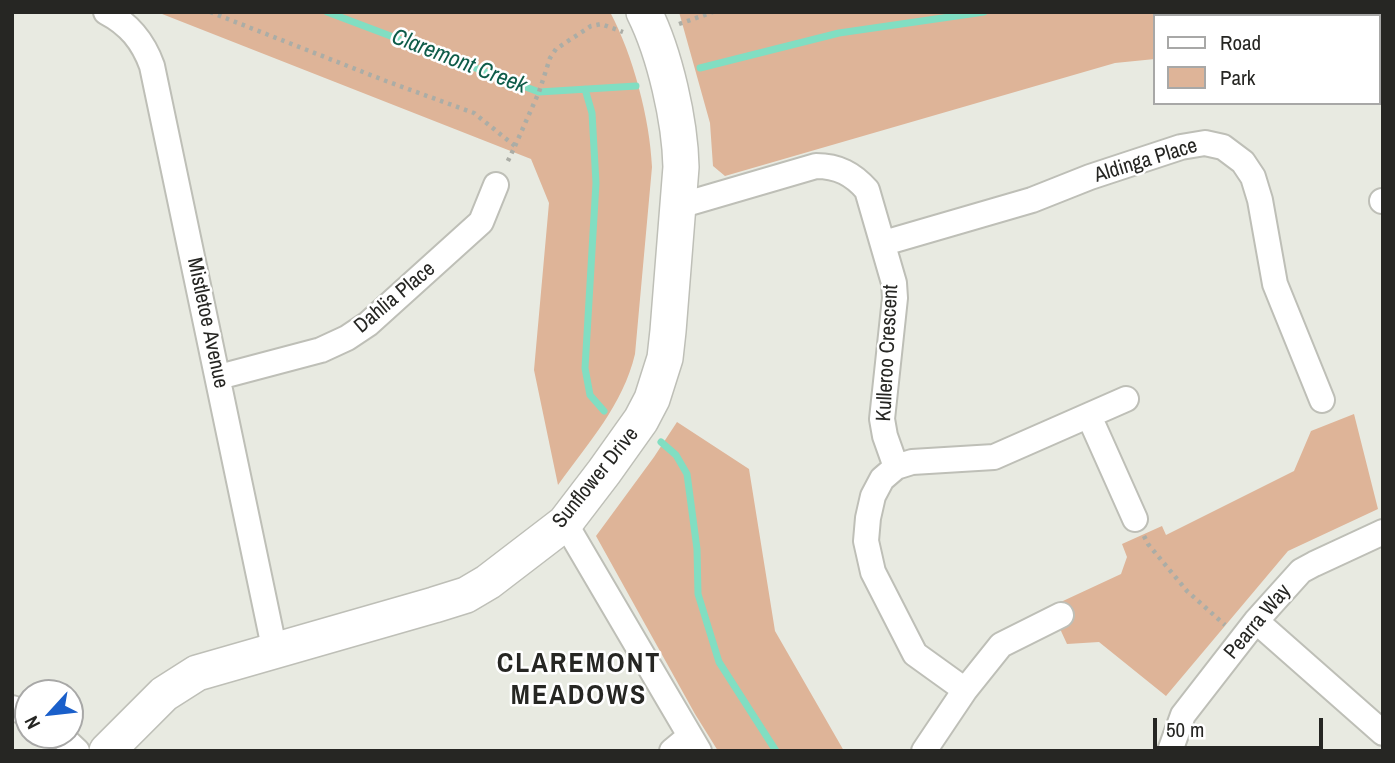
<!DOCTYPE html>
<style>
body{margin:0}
#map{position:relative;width:1395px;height:763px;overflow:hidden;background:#e8eae1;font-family:"Archivo Narrow",sans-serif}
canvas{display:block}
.frame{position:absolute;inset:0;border:14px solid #262623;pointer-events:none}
.legend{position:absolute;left:1153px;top:14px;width:228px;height:91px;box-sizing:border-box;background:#fff;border:2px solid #a8a8a7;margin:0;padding:9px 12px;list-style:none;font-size:21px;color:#262623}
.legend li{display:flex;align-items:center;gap:14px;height:35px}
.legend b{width:35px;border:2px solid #a8a8a7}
.north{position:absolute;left:14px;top:679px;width:70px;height:70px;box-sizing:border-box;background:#fff;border:2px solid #a8a8a7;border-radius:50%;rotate:243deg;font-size:19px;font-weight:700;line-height:28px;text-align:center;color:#262623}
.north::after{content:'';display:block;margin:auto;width:24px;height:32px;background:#1a5fca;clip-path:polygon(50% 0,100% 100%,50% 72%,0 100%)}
.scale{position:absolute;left:1153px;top:718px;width:170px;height:32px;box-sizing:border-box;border:4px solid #262623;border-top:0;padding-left:9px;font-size:21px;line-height:24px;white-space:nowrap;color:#262623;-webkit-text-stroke:5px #fff;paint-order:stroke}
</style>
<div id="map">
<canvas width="1395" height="763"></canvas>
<div class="frame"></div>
<ul class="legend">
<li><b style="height:9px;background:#fff"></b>Road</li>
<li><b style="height:19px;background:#deb498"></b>Park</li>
</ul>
<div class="north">N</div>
<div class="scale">50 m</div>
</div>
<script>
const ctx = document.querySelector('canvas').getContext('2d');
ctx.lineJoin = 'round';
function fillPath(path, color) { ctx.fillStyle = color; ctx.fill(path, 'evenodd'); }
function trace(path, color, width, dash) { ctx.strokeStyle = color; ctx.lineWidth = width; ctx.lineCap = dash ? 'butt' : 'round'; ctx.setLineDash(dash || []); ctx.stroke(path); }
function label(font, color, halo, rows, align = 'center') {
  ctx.font = font + ' "Archivo Narrow",sans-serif'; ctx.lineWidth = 5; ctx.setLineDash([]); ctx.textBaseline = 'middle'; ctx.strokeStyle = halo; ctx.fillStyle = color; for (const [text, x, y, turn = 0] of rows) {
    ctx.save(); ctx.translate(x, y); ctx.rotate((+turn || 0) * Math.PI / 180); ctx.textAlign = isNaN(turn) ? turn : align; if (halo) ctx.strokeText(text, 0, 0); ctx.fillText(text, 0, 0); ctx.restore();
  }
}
fillPath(new Path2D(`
 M157,12h453c23,43 40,107 42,155l-17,187c-12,51 -47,89 -77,131l-24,-115 15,-167 -18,-44z
 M679,12h704v34h-4v-30h-224v43l-40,4 -390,113 -12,-10 -3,-43z
 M1354,414l24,95 -90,42 -122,145 -67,-54 -32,2 -17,-37 71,-33 6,-17 -5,-13 40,-18 4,9 128,-64 17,-40z
 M677,422l72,47 26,162 69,120h-126l-23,-37 -99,-178 58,-79z`), '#deb498');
trace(new Path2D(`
 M327,12l212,80 97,-6
 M700,68l139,-35 145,-21
 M585,89l7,24 4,70 -11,185 5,27 14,16
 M661,442l15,13 11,19 10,75 1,45 21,68 57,89`), '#81dec2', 7);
const street = new Path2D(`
 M106,12c23,12 37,29 46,54l123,586
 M1382,201h1
 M679,206l137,-40c22,0 37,8 51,24l27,93 1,15 -13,121 3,17 11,31
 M884,243l148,-43 58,-23 91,-30 24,-4 18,4 20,15 10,15 7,23 15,84 47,116
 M219,377l102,-27 26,-12 21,-14 113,-102 15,-37
 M1089,416l46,103
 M565,523l134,228
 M1256,621l127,112
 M965,690l-50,-36 -42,-82 -7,-31 2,-23 5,-22 9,-17 14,-12 16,-5 82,-5 132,-58
 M12,708l16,5
 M60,735l17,16
 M672,751l18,-15
 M924,751l41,-61 36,-45 60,-30
 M1170,751l13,-36 73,-94 45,-50 13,-7 69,-32`);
const secondary = new Path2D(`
 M107,751l57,-57 33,-21 237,-68 32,-10 22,-13 77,-59 39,-51 37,-52 11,-21 13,-41 3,-27 13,-164c-1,-46 -16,-113 -37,-155`);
trace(street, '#bebfb7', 28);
trace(secondary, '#bebfb7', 38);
trace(new Path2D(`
 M210,12l176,69 88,32 41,33 -9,19
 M679,24l34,-12
 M515,146l24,-54 11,-34 6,-9 35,-23 10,-2 22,8
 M1144,536l4,8 39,47 38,34`), '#abada6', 4.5, [3.5, 5]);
trace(street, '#fff', 24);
trace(secondary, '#fff', 35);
label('21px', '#262623', '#fff', [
 ["Aldinga Place",1146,161,-17],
 ["Dahlia Place",395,298,-40],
 ["Mistletoe Avenue",207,323,78],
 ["Kulleroo Crescent",888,353,-87],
 ["Sunflower Drive",596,478,-51],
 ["Pearra Way",1258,622,-50]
]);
label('italic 23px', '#0e5c49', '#fff', [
 ["Claremont Creek",459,62,21]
]);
ctx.letterSpacing = '2px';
label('bold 28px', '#262623', '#fff', [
 ["CLAREMONT",579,664],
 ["MEADOWS",579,696]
]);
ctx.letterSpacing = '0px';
</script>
